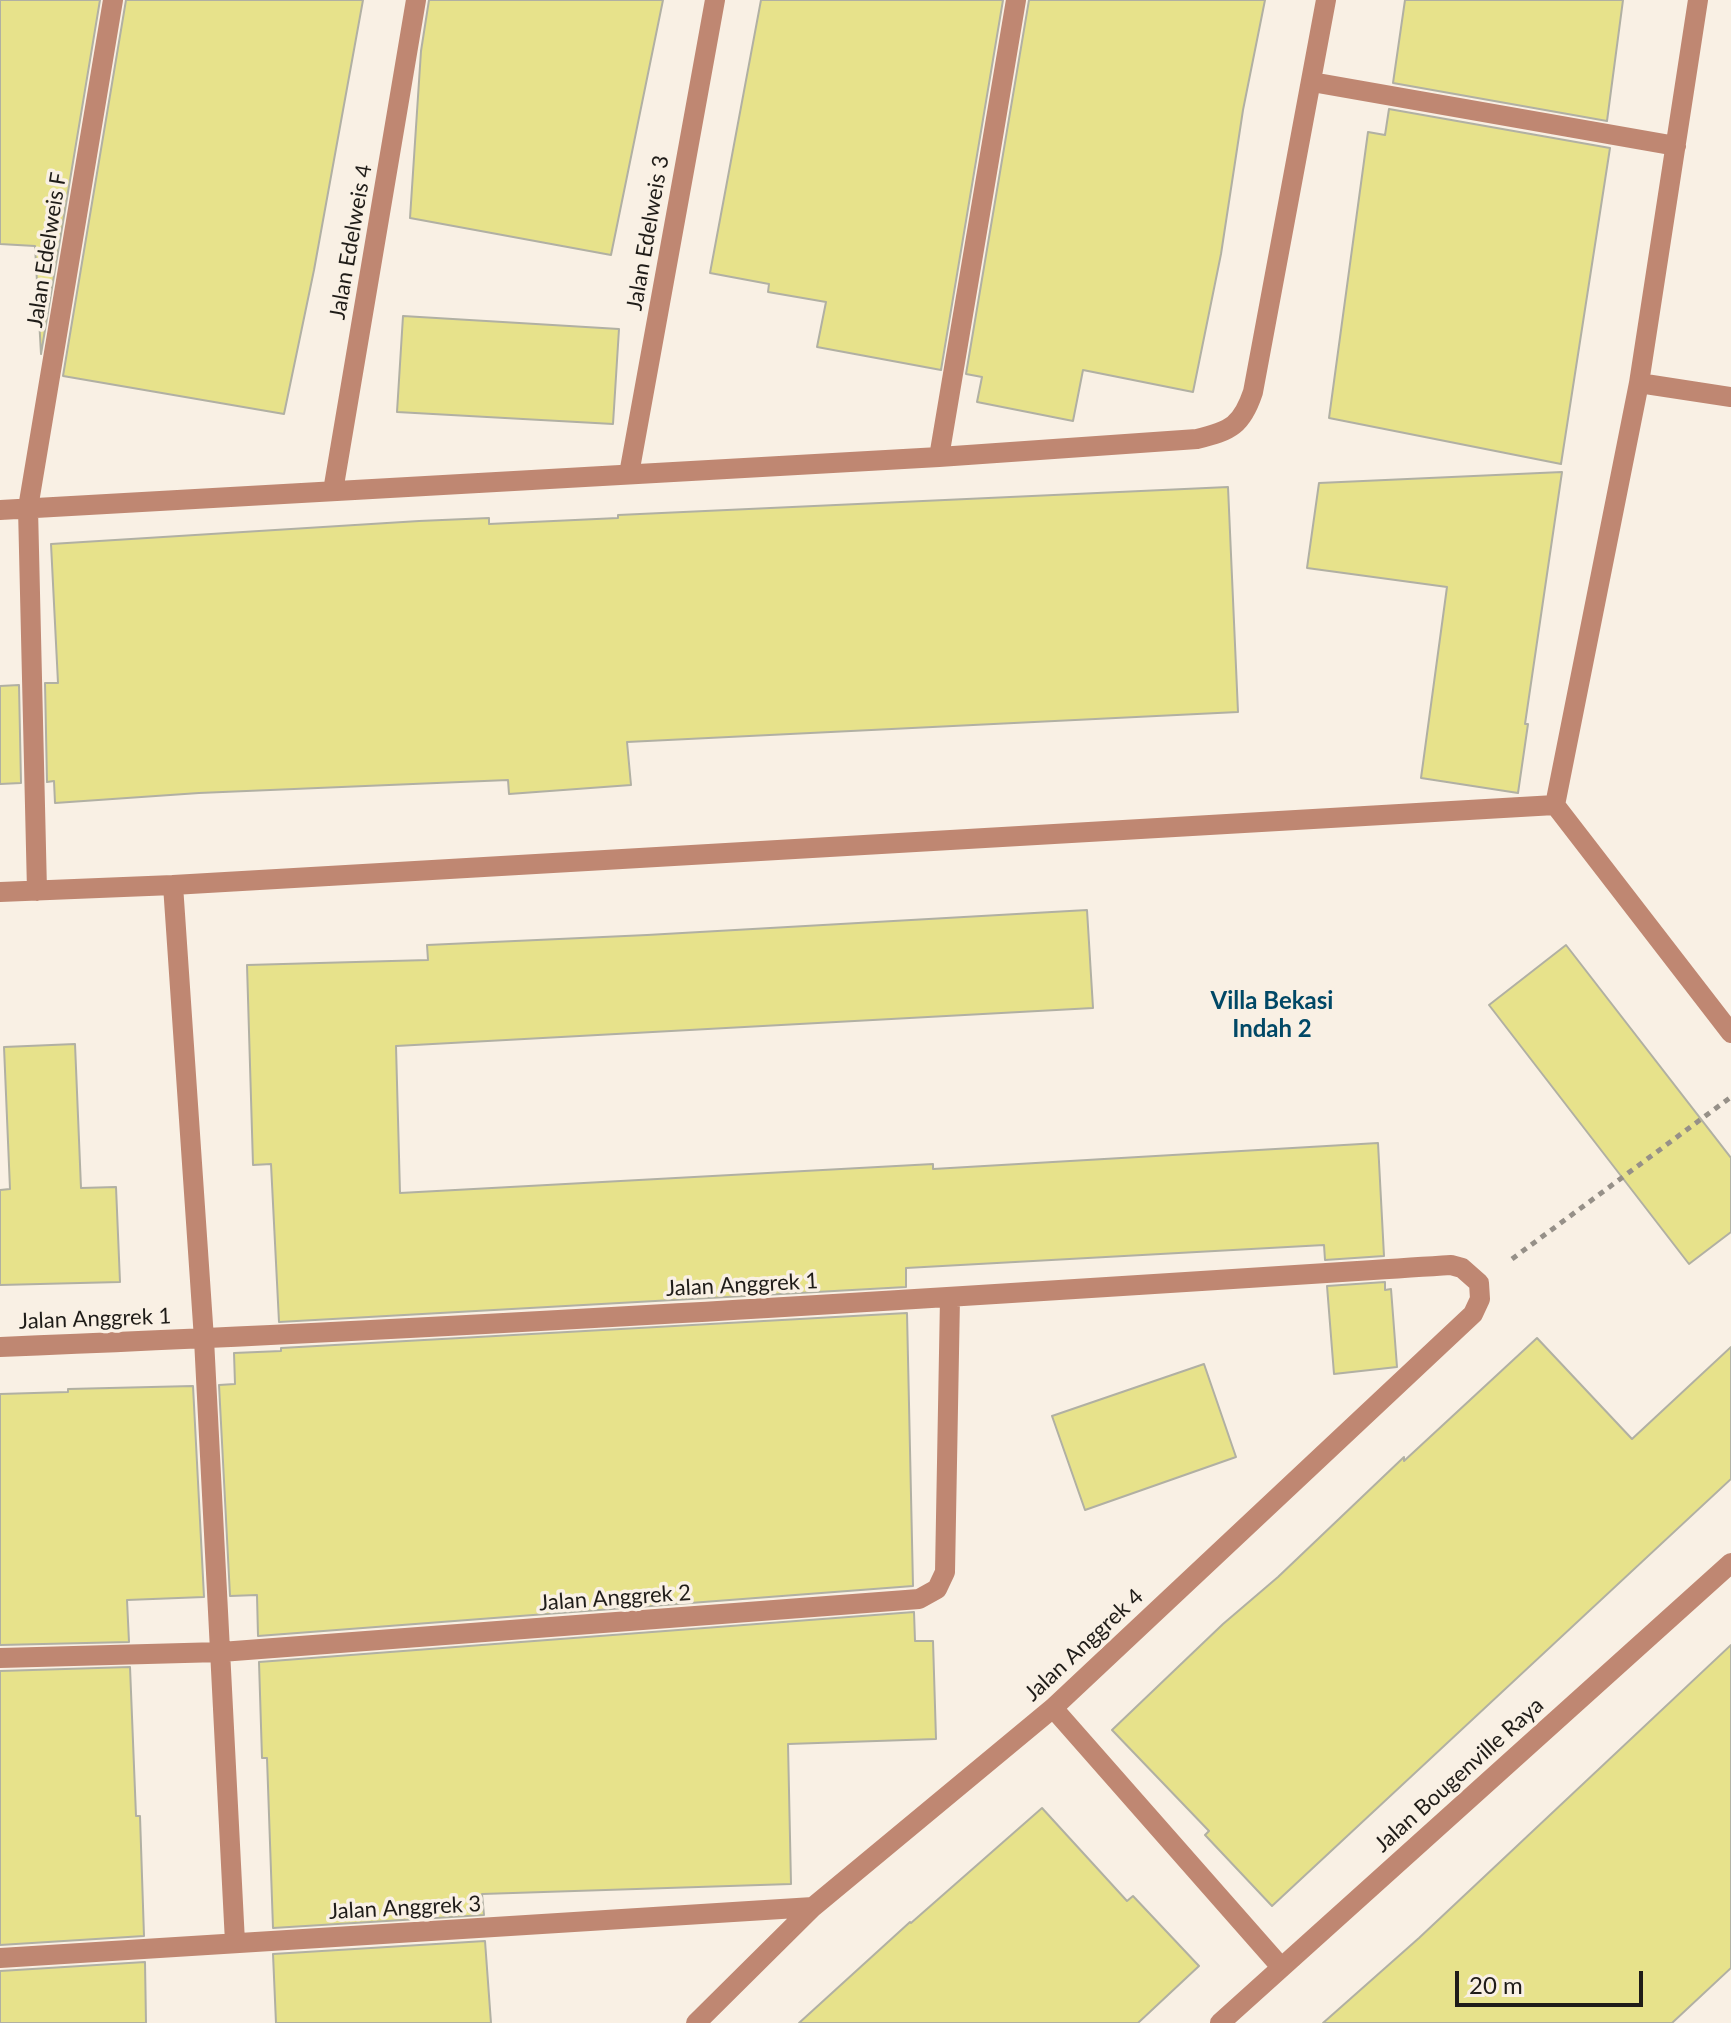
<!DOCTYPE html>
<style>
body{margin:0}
#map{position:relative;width:1731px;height:2023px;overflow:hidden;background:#f9f0e4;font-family:Lato,sans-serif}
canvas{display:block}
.scale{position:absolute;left:1455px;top:1971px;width:188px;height:36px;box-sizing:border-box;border:4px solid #1f1c18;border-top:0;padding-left:10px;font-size:24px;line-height:28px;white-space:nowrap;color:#1f1c18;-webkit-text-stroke:6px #f9f0e4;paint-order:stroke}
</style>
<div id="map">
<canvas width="1731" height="2023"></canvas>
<div class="scale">20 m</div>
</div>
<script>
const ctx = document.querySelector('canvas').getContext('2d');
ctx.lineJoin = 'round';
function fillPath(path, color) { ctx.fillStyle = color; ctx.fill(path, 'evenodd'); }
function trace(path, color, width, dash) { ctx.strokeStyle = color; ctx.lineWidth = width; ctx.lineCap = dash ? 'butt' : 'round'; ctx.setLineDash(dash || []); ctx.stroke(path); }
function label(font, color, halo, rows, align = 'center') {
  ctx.font = font + ' Lato,sans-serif'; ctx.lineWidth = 7; ctx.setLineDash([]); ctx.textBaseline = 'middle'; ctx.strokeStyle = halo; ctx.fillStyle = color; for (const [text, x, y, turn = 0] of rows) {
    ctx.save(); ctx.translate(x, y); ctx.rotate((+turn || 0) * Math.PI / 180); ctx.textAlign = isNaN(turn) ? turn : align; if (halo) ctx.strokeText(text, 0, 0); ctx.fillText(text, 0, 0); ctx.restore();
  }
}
const building = new Path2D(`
 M0,0h100l-59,354 -6,-108 -35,-2z
 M126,0h237l-49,270 -30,144 -221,-38z
 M429,0h234l-52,255 -201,-37 11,-167z
 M761,0h242l-62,370 -124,-23 9,-45 -58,-10 1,-8 -59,-11z
 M1029,0h236l-22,110 -22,144 -28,138 -110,-22 -10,51 -96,-19 5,-25 -16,-3z
 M1405,0h218l-16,121 -214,-38z
 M1389,109l221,39 -49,316 -232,-46 39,-286 17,3z
 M403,316l216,13 -6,95 -216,-12z
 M1562,472l-37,252h3l-10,69 -97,-15 26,-191 -140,-19 12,-85z
 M1228,487l10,225 -611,30 4,43 -122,9 -1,-14 -309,13 -144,10 -1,-22 -7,1 -2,-99h13l-7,-139 368,-23 70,-3v6l129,-6v-3z
 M19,685l2,98 -21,1v-98z
 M1087,910l6,98 -697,38 4,147 533,-29v5l445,-26 6,113 -59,4 -1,-15 -418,23v19l-627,35 -8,-158 -18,1 -6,-200 181,-5 -1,-15 220,-10z
 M1566,945l165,213v74l-42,32 -200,-259z
 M75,1044l6,144 35,-1 4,95 -120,3v-95l10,-1 -6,-142z
 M1385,1282v8l6,-1 6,78 -63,7 -7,-88z
 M907,1313l6,273 -655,50 -1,-41 -27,1 -11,-211 16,-1 -1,-31 47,-2v-3z
 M1537,1338l95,101 99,-92v132l-459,427 -67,-71 4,-4 -97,-101 111,-106 55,-47 126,-120v4z
 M1204,1364l32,93 -151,53 -33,-94z
 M193,1386l11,211 -77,3 2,42 -129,3v-251l68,-2v-3z
 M914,1612l1,29h18l3,98 -148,5 3,140 -309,10 2,21 -211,13 -6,-170h-5l-3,-96z
 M1731,1645v323l-59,55h-349l96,-85z
 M130,1667l6,149h4l4,120 -144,9v-274z
 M1042,1808l85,93 6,-5 66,70 -61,57h-339l111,-101 1,1z
 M485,1941l6,82h-215l-3,-69z
 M145,1962l1,61h-146v-52z`);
fillPath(building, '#e7e28b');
trace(building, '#b1b0a3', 2);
trace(new Path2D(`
 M1512,1259l219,-162`), '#969088', 5, [6, 6]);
trace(new Path2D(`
 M1698,0l-59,383 -84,422 176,228
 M1312,82l364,64
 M1639,383l92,14
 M939,457l77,-457
 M629,474l86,-474
 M333,491l83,-491
 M0,510l939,-53 258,-18c34,-8 45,-14 56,-47l73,-392
 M173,885l31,454 31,603
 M37,891l-9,-383 85,-508
 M0,892l173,-7 1382,-80
 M0,1347c484,-19 968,-51 1451,-82l11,3 17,15 1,16 -7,15 -420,394 -240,199 -117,116
 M0,1658l221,-6 698,-53 18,-10 8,-17 5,-274
 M1053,1708l228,259
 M0,1958l813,-51
 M1220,2023l511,-460`), '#bf8772', 20);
label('22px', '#1f1c18', '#f9f0e4', [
 ["Jalan Edelweis 3",648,233,-80],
 ["Jalan Edelweis 4",351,242,-80],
 ["Jalan Edelweis F",47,250,-81],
 ["Jalan Anggrek 1",742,1285,-3],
 ["Jalan Anggrek 1",95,1319,-2],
 ["Jalan Anggrek 2",615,1598,-4],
 ["Jalan Anggrek 4",1084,1645,-43],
 ["Jalan Bougenville Raya",1459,1775,-42],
 ["Jalan Anggrek 3",405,1908,-3]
]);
label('bold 24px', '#014866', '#f9f0e4', [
 ["Villa Bekasi",1272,1001],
 ["Indah 2",1272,1029]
]);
</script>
